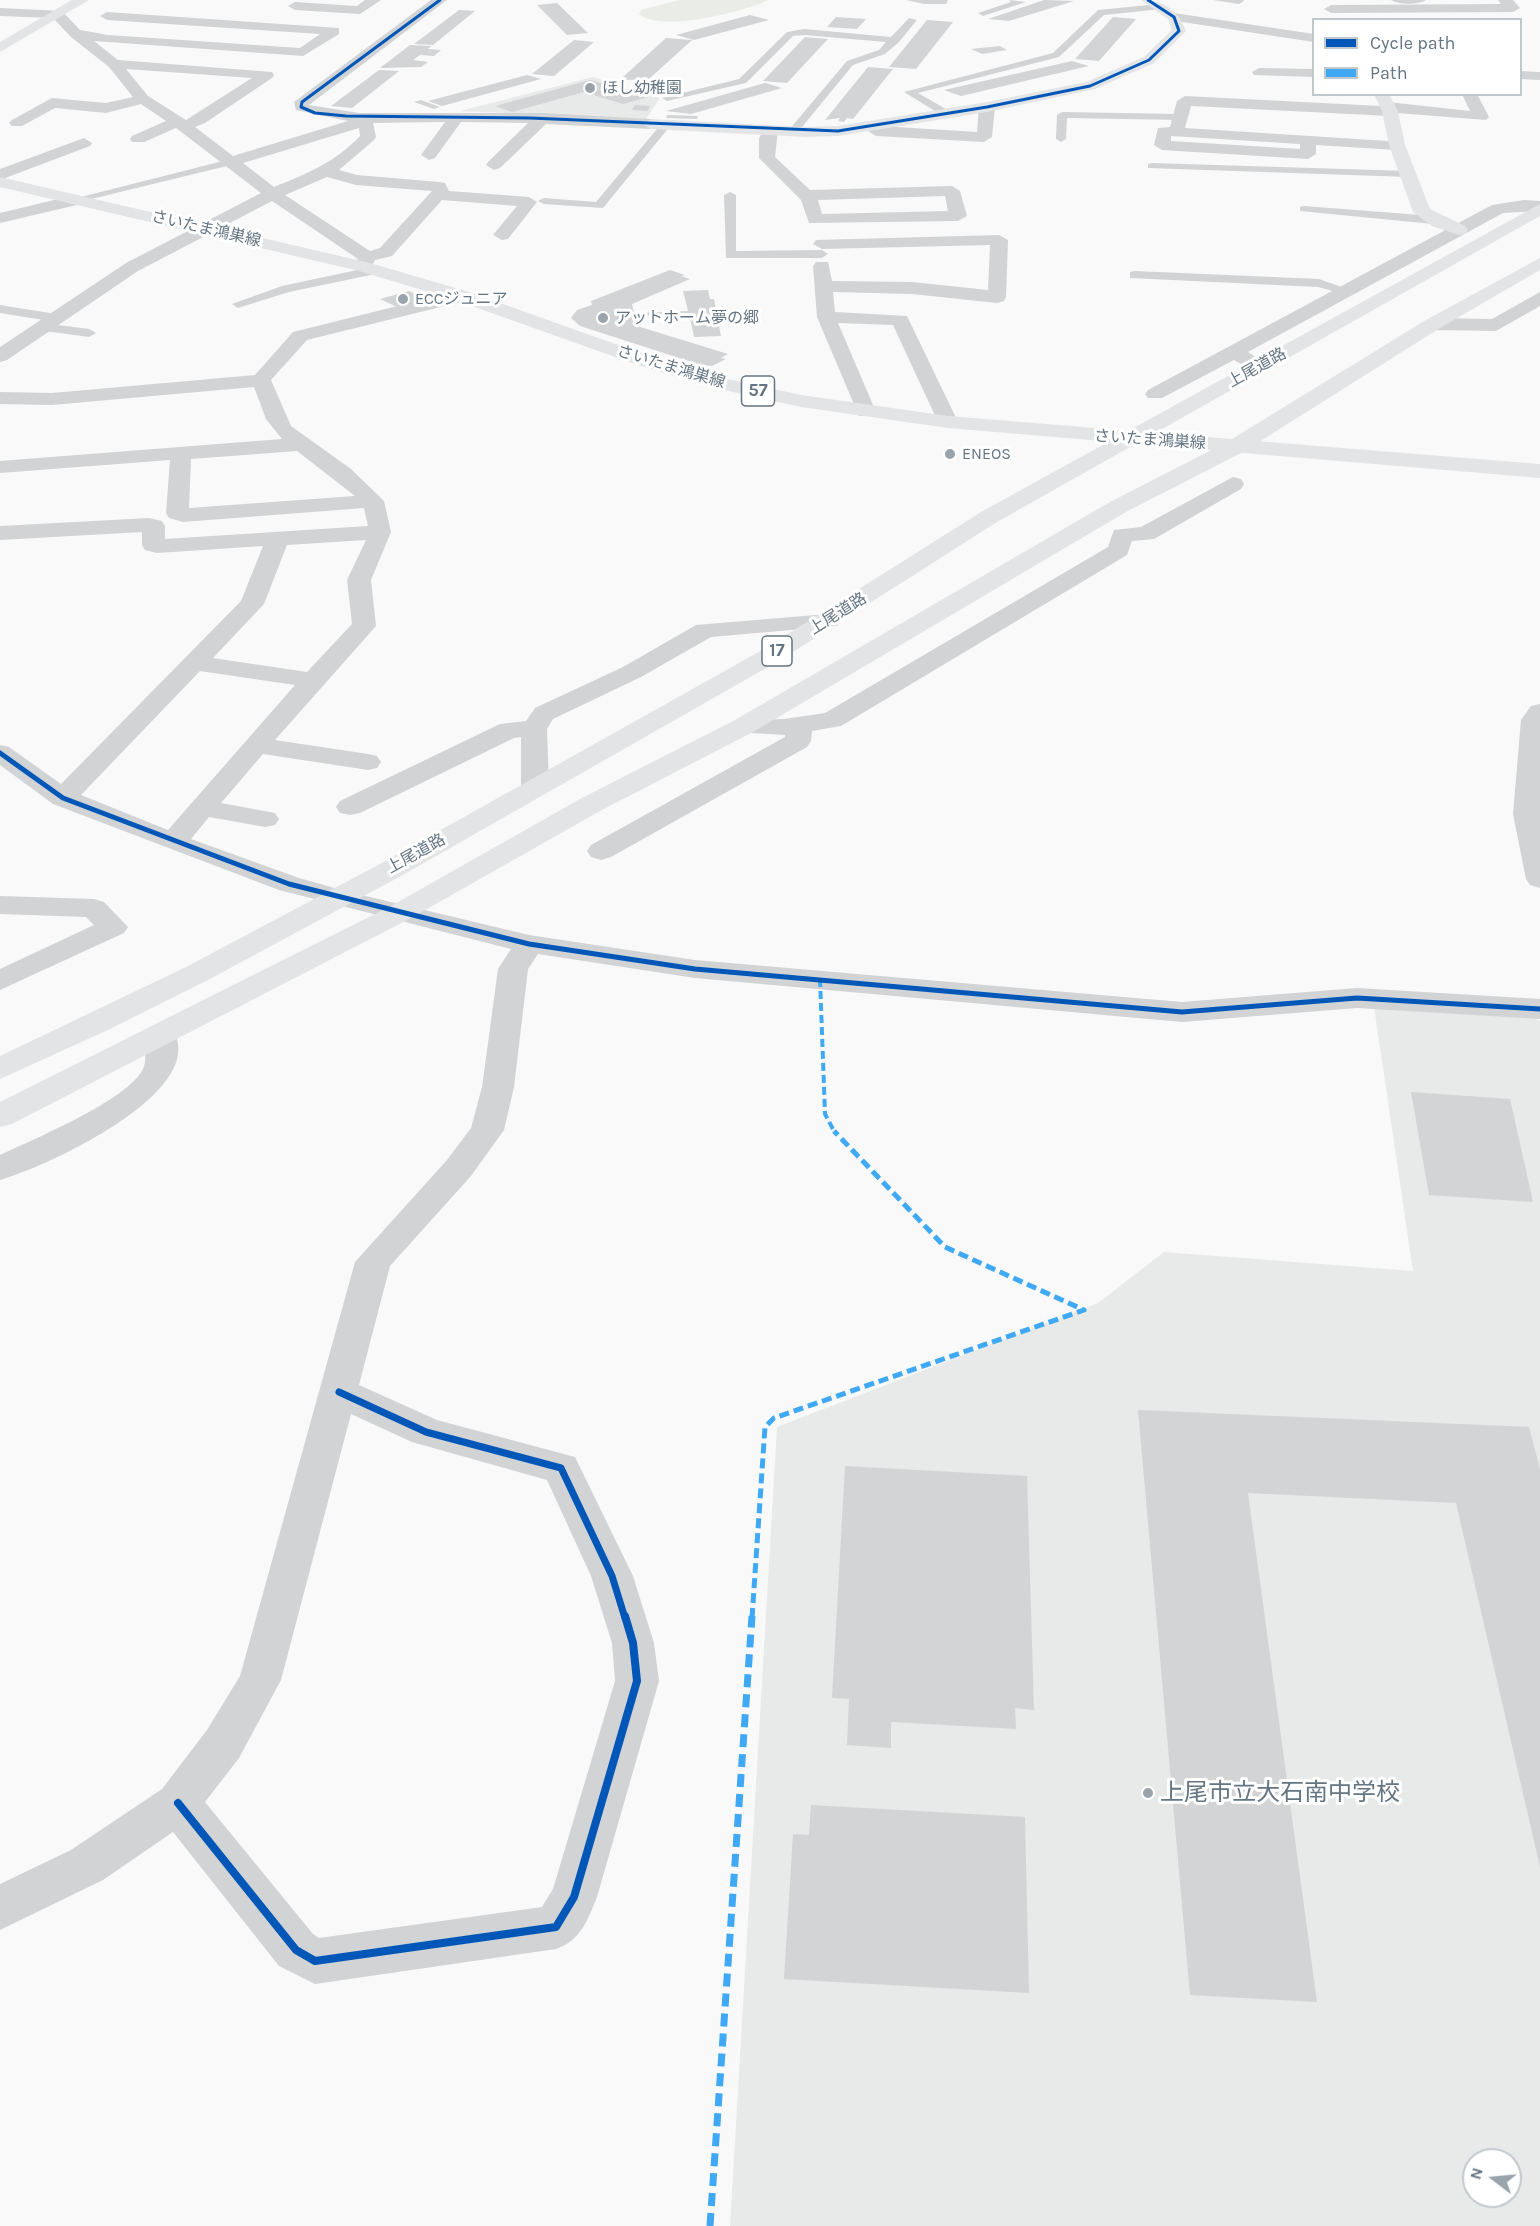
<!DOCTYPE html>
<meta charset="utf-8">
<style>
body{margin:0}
#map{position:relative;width:1540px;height:2226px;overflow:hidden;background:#f9f9f9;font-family:Karla,sans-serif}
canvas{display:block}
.legend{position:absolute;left:1312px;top:18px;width:210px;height:78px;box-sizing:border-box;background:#fff;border:2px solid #c1c8cd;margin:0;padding:8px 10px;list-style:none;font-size:18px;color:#647583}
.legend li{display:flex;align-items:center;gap:12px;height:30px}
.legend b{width:30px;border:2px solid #c1c8cd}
.north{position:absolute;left:1462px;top:2148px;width:60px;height:60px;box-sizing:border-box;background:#fff;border:2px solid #c1c8cd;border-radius:50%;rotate:286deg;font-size:16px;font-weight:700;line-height:24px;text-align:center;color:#647583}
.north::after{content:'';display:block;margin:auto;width:21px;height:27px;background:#98a3ac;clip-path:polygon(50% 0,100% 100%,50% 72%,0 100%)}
</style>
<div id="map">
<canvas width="1540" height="2226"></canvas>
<ul class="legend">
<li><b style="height:8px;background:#0057b8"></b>Cycle path</li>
<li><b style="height:8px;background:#3fa9f5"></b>Path</li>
</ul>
<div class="north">N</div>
</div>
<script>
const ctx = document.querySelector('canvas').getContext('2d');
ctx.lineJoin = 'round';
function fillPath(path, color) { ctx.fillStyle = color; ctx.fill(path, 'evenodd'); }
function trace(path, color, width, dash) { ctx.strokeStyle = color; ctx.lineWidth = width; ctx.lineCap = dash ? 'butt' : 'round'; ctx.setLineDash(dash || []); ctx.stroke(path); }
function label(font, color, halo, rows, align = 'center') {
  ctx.font = font + ' Karla,"Noto Sans JP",sans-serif'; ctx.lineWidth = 6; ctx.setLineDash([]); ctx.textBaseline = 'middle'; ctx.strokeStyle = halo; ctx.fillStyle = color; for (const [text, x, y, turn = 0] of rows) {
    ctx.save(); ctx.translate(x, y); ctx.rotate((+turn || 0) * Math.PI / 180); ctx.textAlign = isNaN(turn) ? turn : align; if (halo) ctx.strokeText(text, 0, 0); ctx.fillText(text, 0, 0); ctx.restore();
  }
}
fillPath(new Path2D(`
 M593,77l67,21 -14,21 -186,-8z
 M1374,1007l154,6 12,8v1205h-810l47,-799 321,-124 66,-51 249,19zM1474,2160h36v36h-36z`), '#e8e9e9');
fillPath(new Path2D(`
 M679,0h89c-24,12 -107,33 -129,14l2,-4z`), '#e9ece7');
fillPath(new Path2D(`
 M906,0h42l-2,4h-22z
 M1044,0l30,1 -65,20 -21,-2z
 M557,3l31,30 -21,2 -30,-30z
 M459,10l16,1 -42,34 -19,-1z
 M750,15l19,5 -75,20 -18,-5z
 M836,17l30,2 -9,10 -30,-2z
 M1113,17l23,2 -37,42 -24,-2z
 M927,20l26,2 -37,47 -27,-2z
 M805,37l23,2 -41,44 -24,-2z
 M666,38l26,2 -43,39 -24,1 2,-2 -4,-1z
 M574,40l20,2 -40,34 -22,-2z
 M410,45l21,1 -3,3 13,1 -7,6 -14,-1 -7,5 15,2 -7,5 -41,1z
 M1000,46l7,4 -25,4 -11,-5z
 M1072,61l17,5 -128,30 -17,-6z
 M868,67l25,2 -40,50 -6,-1 -3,4 -6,-1 2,-3 -15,2z
 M379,70l20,1 -47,37 -21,-2z
 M527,75l14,4 -99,27 -14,-5z
 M590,80l59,17 -26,7 -39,-12 -72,20 -17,-6z
 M765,83l17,5 -91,26 -25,-3z
 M421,100l19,7 -6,2 -20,-7z
 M635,105l16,1 -4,5 -15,-1z
 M667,115l31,1 -1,3 -31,-1z
 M670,270l15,5 -4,1 9,3 -58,25 2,9 54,-2 -5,-20 25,-1 2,9h4l7,37 -27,1 -5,-23 -54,2 2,10 91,28 -7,4 5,1 -14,7 -11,-1 -121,-39 -9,-8 6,-8 15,-5 -1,-4z
 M409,291l17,8 -29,8 -17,-8z
 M1411,1092l99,7 23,103 -104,-7z
 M1138,1410l391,17 11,42v398l-84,-364 -208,-10 69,509 -127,-7z
 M845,1466l182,10 7,234 -19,-2 1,21 -125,-7v26l-44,-3 2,-46 -17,-1z
 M811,1805l214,12 4,176 -245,-14 9,-145 16,1z`), '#d2d4d5');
fillPath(new Path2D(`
 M1009,0l17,2 -43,14 -5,-3 33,-11z
 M1213,0h30l1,1 -5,3z
 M1391,0h35c-8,5 -27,5 -35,0z
 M1159,4l5,3 -2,2 -58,6 -45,42 -141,36 33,19v4h-8l-39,-24 149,-39 45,-43z
 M909,18l8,2 -18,22 -14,12 -32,11 -56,68 -9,-2 59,-70 32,-11 7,-8 -82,-7 -11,1 -47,47 -79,18 -5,-3 77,-19 48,-47 17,-3 87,8z
 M1062,112l118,2 5,3 -5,3 -113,-2 -1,21 -5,3 -5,-3 1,-24z
 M662,123l9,2 -68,83 -59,-4 -6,-3 6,-3 52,4z
 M231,159l4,1v4l-160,39 -6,-3z
 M1152,163l256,8 6,3 -6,3 -260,-9v-4z
 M730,192l6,3v56l86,-1 6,4 -6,4h-96l-2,-63z
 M1304,206l129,10 6,4 -6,4 -133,-13v-4z
 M376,266l4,1v6l-91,19 -51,16 -6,-4 50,-18z
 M1134,271l185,8 34,12 -6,4 -29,-8 -188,-9v-6z
 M0,305l56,9 6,4 -6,4 -56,-9z
 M42,323l47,6 7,4 -7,4 -52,-7 -2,-3z`), '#d1d3d4');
fillPath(new Path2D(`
 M365,0h16l-21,14 -65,-4 -7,-4 7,-4 62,4z
 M431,0h16l-138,105 50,8h184l108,6 8,5 -8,5 -105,-5 -46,44 -6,2 -8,-5 2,-3 40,-39 -67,-1 -26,36 -6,2 -8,-5 24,-33 -72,1 3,14 -2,3 -35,30 18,5 82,7 6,1 4,8 80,6 8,5 -29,37 -6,1 -9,-5 24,-29 -75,-6 -50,56 -17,4 -5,11 -6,1 -9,-5 3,-8 -86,-58 -134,70 -131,89 -7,2v-15l126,-84 135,-70 -85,-65 -32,14h-12l-2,-3 2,-3 34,-15 -25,-17 -35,9 -51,-5 -33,18h-10l-3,-3 3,-3 40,-22 54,5 27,-6 -24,-30 -38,-30 -18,-19 -53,-2v-8l62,3 18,19 28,5 192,13 20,-14 -213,-14 -7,-4 7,-4 232,16v6l-36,22 -209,-15 24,19 154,12 2,3 -2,3 -67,45 -10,4 38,29 115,-35 -52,-11 -2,-8zM126,69l126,9 -66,42 -38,-24zM359,128l1,8c-24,26 -54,38 -86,51l-31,-24zM327,177l29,8 76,6 -52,57 -10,3 -85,-56z
 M1498,0h15l7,8 -7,4 -182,1 -7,-4 7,-4 170,-1z
 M1174,13l140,21v8l-145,-22 -2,-3z
 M1259,68l55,1v8l-60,-2 -2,-3z
 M1520,71l20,1v8l-20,-1z
 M1462,94h15l12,23 -3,3 -89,-7 -7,3 -199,-10 -6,22 218,14 2,3 -8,5 -81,-5v9l-8,5 -146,-9 -8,-5 4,-17 12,-1 7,-26 8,-5 196,10 7,-4 82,9zM1171,136l129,8v5l-129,-8z
 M987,102l8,5 -3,30 -8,5 -108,-6 -16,-10 8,-5 12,5 97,6 2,-25z
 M770,125l8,5 -3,27 35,33 142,-4 8,5 7,25 -9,5 -149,2 -8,-23 -42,-42v-19l5,-12zM945,196l3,15 -126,3 -4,-14z
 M84,138l8,5 -2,3 -90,34v-11z
 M75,195l8,5 -2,4 -81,19v-10z
 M1524,200l16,1v10l-37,2 -255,139 21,14 -3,4h-14l-18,-10 -72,38h-14l-3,-4 3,-4 344,-185z
 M999,235l9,5 -2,57 -2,4 -7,2 -85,-9 -79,-2 2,20 72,4 51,106 -3,4h-14l-3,-4 -45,-97 -55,-2 38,89 -3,4h-14l-42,-99 -4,-51 3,-4h12l4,19 80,1 76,8 2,-45 -168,4 -9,-5 3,-4z
 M462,290l9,6 -2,4 -162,40 -36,40 20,46 60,43 33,32 7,31 -20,48 5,46 -101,114 93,14 9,2 4,6 -4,6 -9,2 -105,-16 -42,49 54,10 4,6 -4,6 -10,2 -56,-10 -18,22 108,39 46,13 184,44 166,25 487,42 175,-14 183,11v20l-183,-11 -175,14 -487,-44 -157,-24 -10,15 -14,118 -10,43 -33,46 -81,90 -31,119 78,35 138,37 58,119 21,67 5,38 -62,216c-10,24 -16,43 -41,52l-241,35 -36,-18 -106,-134 -70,48 -103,50v-46l71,-34 91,-61 45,-59 33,-54 115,-414 92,-102 24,-32 11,-41 16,-118 13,-20 -232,-59 -226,-86 -53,-39v-20l9,2 52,37 180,-183 22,-55 -106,7 -12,-3 -3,-5v-13l-142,8v-14l149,-8 13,3 3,5v13l203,-13 -4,-18 -181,14 -14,-4 -3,-5 4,-53 -170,13v-12l282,-22 -16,-20 -12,-32 -202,18 -52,-1v-12l52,1 203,-18 38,-43zM297,451l58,45 -166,12 2,-49zM366,540l-19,40 5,44 -45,48 -94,-14 51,-54 23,-59zM200,671l95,14 -127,145 -87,-35zM351,1414l61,28 135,38 44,96 21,67 3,38 -62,208 -11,18 -223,31 -6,-4 -108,-132 34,-44 42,-78z
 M1540,292v14l-44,25 -63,-1 -10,-6 10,-6 59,1z
 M1233,477l8,2 3,5 -3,5 -87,50 -22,2 -5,14 -286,171 -29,5 -1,10 -4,6 -196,110 -10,3 -10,-3 -4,-6 4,-6 194,-108v-2l-50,-3 -4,-6 4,-6 49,-1 41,-6 283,-166 6,-17 27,-3z
 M828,614l9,2 3,5 -3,5 -126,11 -70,40 -88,42 -6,10 2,58 -4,6 -10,2 -10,-2 -4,-6v-50l-7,1 -154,75 -10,2 -10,-2 -4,-6 4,-6 160,-77 26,-3 9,-13 88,-41 73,-42z
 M1540,704v184l-10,-3 -4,-6 -13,-65 8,-94 10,-14z
 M0,896l94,3 10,3 24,25 -4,6 -124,57v-21l94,-44 -8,-8 -86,-3z
 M161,1026l11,3c41,62 -128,139 -172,151v-25c32,-15 128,-55 143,-86 6,-13 -2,-27 7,-40z`), '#d1d3d4');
fillPath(new Path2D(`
 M72,0h17l-89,52v-10z
 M1141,0c23,0 37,10 45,31l-32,32 -59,26 -108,23 -149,24 -32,1 -155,-8 -8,-5 8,-5 155,8 32,-1 149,-24 99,-20 58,-25 28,-27 -4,-11z
 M1374,94h15l9,17 7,34 25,64 35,17 3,4 -3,4 -6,1 -27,-9 -19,-14 -24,-67 -7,-34z`), '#e3e4e5');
fillPath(new Path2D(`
 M0,177l370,86 99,29 180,64 69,21 83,18 147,21 592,48v14l-592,-50 -147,-21 -95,-21 -71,-22 -180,-64 -96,-29 -359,-84z`), '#e3e4e5');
fillPath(new Path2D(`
 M1540,204v12l-543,306 -215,137 -381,217 -193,104 -98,49 -110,50v-23l186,-89 194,-103 384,-215 217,-137z
 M1540,258v12l-100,58 -197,124 -117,60 -373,220 -153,79 -189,107 -399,206 -12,3v-25l391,-196 189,-107 155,-79 375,-218 117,-60 199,-122z`), '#e3e4e5');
trace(new Path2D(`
 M820,979l5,135 10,19`), '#3fa9f5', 4, [8, 4]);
trace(new Path2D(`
 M752,1618l13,-191 9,-9 310,-108 -139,-63 -111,-116`), '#3fa9f5', 5, [10, 5]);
trace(new Path2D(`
 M710,2226l42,-610`), '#3fa9f5', 7, [13, 7]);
trace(new Path2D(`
 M440,0l-138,102 -1,5 14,6 31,3 184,2 308,13 149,-24 103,-21 59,-26 30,-29 -5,-14 -26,-17`), '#0057b8', 3);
trace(new Path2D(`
 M0,753l63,45 226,86 240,60 166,25 487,43 175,-14 183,11`), '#0057b8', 5);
trace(new Path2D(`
 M339,1392l87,40 135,36 51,108 13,42`), '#0057b8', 7);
trace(new Path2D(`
 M178,1803l118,147 19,11 241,-34 18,-30 63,-216 -4,-38 -8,-27`), '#0057b8', 8);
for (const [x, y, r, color] of [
 [590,88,6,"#98a3ac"],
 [403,299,6,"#98a3ac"],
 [603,318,6,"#98a3ac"],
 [950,454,6,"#98a3ac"],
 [1148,1793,6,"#98a3ac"]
]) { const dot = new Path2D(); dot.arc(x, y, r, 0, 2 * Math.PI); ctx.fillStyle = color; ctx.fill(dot); trace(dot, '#fff', 2); }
label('16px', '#647583', '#fff', [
 ["ほし幼稚園",602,88],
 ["ECCジュニア",415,299],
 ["アットホーム夢の郷",615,318],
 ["ENEOS",962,454]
], 'left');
label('16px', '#647583', '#fff', [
 ["さいたま鴻巣線",206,229,13],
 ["さいたま鴻巣線",671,367,17],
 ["上尾道路",1257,368,-29],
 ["さいたま鴻巣線",1150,440,4],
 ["上尾道路",838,614,-32],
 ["上尾道路",416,854,-29]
]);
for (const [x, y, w] of [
 [758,391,33],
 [777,651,30]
]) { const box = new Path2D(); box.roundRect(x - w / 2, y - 15, w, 30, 4.5); ctx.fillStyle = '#fff'; ctx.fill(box); trace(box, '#647583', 1.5); }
label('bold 18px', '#647583', null, [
 ["57",758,391],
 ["17",777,651]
]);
label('24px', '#647583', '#fff', [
 ["上尾市立大石南中学校",1160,1793]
], 'left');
</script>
